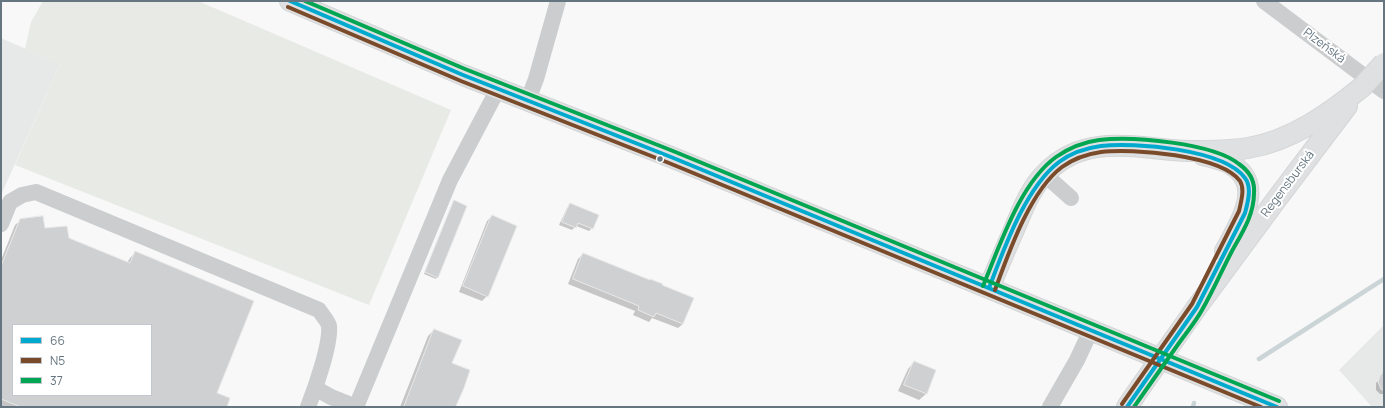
<!DOCTYPE html>
<meta charset="utf-8">
<style>
body{margin:0}
#map{position:relative;width:1385px;height:408px;overflow:hidden;background:#f8f8f8;font-family:Manrope,sans-serif}
canvas{display:block}
.frame{position:absolute;inset:0;border:2px solid #667681;pointer-events:none}
.legend{position:absolute;left:12px;top:324px;width:140px;height:72px;box-sizing:border-box;background:#fff;border:1px solid #c2c8cd;margin:0;padding:5px 7px;list-style:none;font-size:12px;color:#667681}
.legend li{display:flex;align-items:center;gap:8px;height:20px}
.legend b{width:20px;border:1px solid #c2c8cd}
</style>
<div id="map">
<canvas width="1385" height="408"></canvas>
<div class="frame"></div>
<ul class="legend">
<li><b style="height:5px;background:#00a9ce"></b>66</li>
<li><b style="height:5px;background:#7a4b2a"></b>N5</li>
<li><b style="height:5px;background:#00a651"></b>37</li>
</ul>
</div>
<script>
const ctx = document.querySelector('canvas').getContext('2d');
ctx.lineJoin = 'round';
function fillPath(path, color) { ctx.fillStyle = color; ctx.fill(path, 'evenodd'); }
function trace(path, color, width, dash) { ctx.strokeStyle = color; ctx.lineWidth = width; ctx.lineCap = dash ? 'butt' : 'round'; ctx.setLineDash(dash || []); ctx.stroke(path); }
function label(font, color, halo, rows, align = 'center') {
  ctx.font = font + ' Manrope,sans-serif'; ctx.lineWidth = 4; ctx.setLineDash([]); ctx.textBaseline = 'middle'; ctx.strokeStyle = halo; ctx.fillStyle = color; for (const [text, x, y, turn = 0] of rows) {
    ctx.save(); ctx.translate(x, y); ctx.rotate((+turn || 0) * Math.PI / 180); ctx.textAlign = isNaN(turn) ? turn : align; if (halo) ctx.strokeText(text, 0, 0); ctx.fillText(text, 0, 0); ctx.restore();
  }
}
fillPath(new Path2D(`
 M1,38l59,26 -59,131z
 M1384,325v82h-12l-33,-37z`), '#e7e8e8');
fillPath(new Path2D(`
 M43,1h155l253,109 -82,195 -354,-140 45,-101 -35,-15 6,-27z`), '#e8eae6');
fillPath(new Path2D(`
 M454,201l-17,76 -1,2 -12,-5z
 M571,205l21,23 -3,3 -13,-5 -4,4 -13,-5 8,-17z
 M492,216l-5,80 -5,5 -23,-9 28,-71z
 M21,220l106,43 3,-5 5,-5 80,141 10,13h-221l-3,-1v-146l14,-35zM13,325h138v70h-138z
 M583,254l100,70 -5,4 -26,-10 -3,4 -16,-7 2,-4 -67,-27 10,-25z
 M434,330l17,33 3,44h-54l28,-71z
 M914,362l12,32 -7,6 -21,-9 10,-22z
 M1384,369v25h-4l-4,-4v-7l4,-4z`), '#0003');
trace(new Path2D(`
 M1259,359l125,-80
 M1193,407l1,-4`), '#cbd4d6', 4.5);
const building = new Path2D(`
 M454,200l13,6 -29,72 -13,-6z
 M570,203l29,12 -6,14 -15,-6 -2,5 -14,-6z
 M492,215l25,11 -29,71 -25,-11z
 M43,216l2,12 22,-2 2,12 61,25 5,-12 119,50 -37,92 13,5 -3,9h-206l-20,-8v-133l19,-47zM13,325h138v70h-138z
 M583,253l67,27v-1l13,5 -1,1 32,13 -11,26 -27,-11 -2,4 -16,-7 1,-4 -66,-27z
 M434,329l28,11 -10,23 18,7 -6,18 -8,18 -1,1h-51z
 M914,361l22,9 -9,24 -23,-9z
 M1384,372v19l-3,-2 -3,-7 2,-6z`);
fillPath(building, '#cfd0d2');
trace(building, '#e8e8e8', 1);
const major = new Path2D(`
 M290,1l173,74 208,82 606,250
 M1203,155c8,2 16,4 24,7 41,21 13,61 -2,89
 M989,288c8,-19 16,-38 24,-56 9,-21 17,-44 34,-60 39,-40 92,-23 141,-21 20,0 41,0 60,-3 43,-7 81,-34 114,-61
 M1197,307l79,-107 71,-94
 M1127,407l15,-22`);
trace(major, '#d4d5d6', 22);
trace(new Path2D(`
 M1264,1l120,90
 M528,100l8,-21 22,-78
 M1044,174l27,24
 M1,224l9,-22 12,-7 14,-3 283,118c3,5 9,11 10,16 2,18 -14,63 -21,81
 M315,388l16,9 25,10
 M356,407l94,-227 48,-91
 M1050,407l27,-47 14,-30`), '#cbcdce', 16);
trace(major, '#dfe0e1', 20);
const majorBridge = new Path2D(`
 M1362,87l22,-24
 M1142,385l55,-78`);
trace(majorBridge, '#d4d5d6', 22, []);
trace(majorBridge, '#dfe0e1', 20);
trace(new Path2D(`
 M290,1l173,74 208,82 606,250
 M989,288c15,-39 36,-100 70,-126 12,-9 27,-14 42,-16 33,-4 123,3 144,32 7,9 3,24 0,35l-48,94 -70,100`), '#00a9ce', 4);
trace(new Path2D(`
 M288,7l173,74 208,82 592,244
 M995,290c14,-38 35,-99 67,-123 11,-8 25,-13 39,-15 31,-4 120,3 139,29 5,8 1,21 -1,30l-47,93 -70,100`), '#7a4b2a', 4);
trace(new Path2D(`
 M305,1l160,68 208,82 606,250
 M983,286c17,-41 37,-103 73,-129 13,-9 28,-15 43,-17 34,-4 114,3 140,24 10,7 16,17 15,29 0,22 -12,40 -22,58 -10,19 -19,40 -30,59 -6,11 -15,22 -23,33 -15,21 -30,43 -45,64`), '#00a651', 4);
for (const [x, y, r, color] of [
 [660,159,3.5,"#667681"]
]) { const dot = new Path2D(); dot.arc(x, y, r, 0, 2 * Math.PI); ctx.fillStyle = color; ctx.fill(dot); trace(dot, '#fff', 1.5); }
label('12px', '#667681', '#fff', [
 ["Plzeňská",1324,46,37],
 ["Regensburská",1288,184,-53]
]);
</script>
